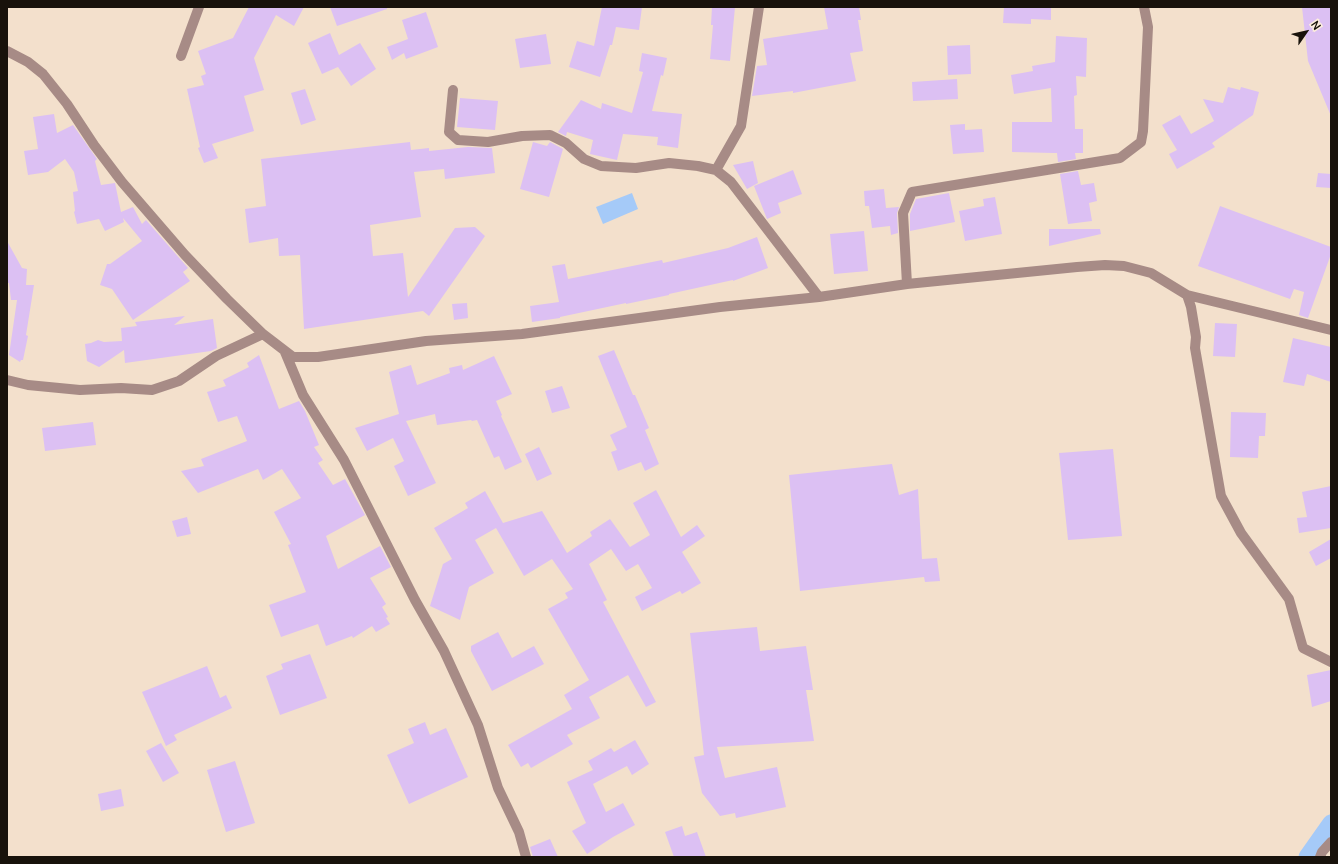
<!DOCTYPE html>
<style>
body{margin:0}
#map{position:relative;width:1338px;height:864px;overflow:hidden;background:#f3e0cc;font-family:Manrope,sans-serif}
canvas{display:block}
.frame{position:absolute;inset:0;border:8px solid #18120b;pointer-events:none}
.north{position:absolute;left:1286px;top:12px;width:40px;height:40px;-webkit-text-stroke:3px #fdeede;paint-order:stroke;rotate:56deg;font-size:11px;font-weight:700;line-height:16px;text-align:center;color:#18120b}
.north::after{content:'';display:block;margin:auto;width:14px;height:18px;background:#18120b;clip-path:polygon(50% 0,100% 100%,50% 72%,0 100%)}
</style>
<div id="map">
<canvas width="1338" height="864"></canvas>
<div class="frame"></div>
<div class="north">N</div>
</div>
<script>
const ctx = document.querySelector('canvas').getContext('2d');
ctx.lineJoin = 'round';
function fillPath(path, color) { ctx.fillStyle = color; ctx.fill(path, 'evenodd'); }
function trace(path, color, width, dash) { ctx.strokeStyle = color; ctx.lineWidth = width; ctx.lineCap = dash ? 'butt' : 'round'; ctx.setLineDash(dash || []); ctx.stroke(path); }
fillPath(new Path2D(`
 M632,193l6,16 -35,15 -7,-17z`), '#a5caf8');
trace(new Path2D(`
 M1307,857l24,-34`), '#a5caf8', 17);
fillPath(new Path2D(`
 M249,7h55l-10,19 -18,-11 -22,43 10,32 -20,6 10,35 -42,13 6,14 -14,5 -6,-15 2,-1 -13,-58 17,-4 -3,-9 5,-2 -8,-23 35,-13z
 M330,7h57v2l-50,17z
 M602,7h40l-3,23 -23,-3 -4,18h-2l-10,32 -31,-10 8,-26 17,5z
 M712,7h23l-5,54 -20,-2 3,-34h-2z
 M824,7h35l2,13h-3l5,31 -13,2 6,28 -63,12v-2l-41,5 5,-30 10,-1 -4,-26 65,-10z
 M1004,7h47v13l-20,-1v5l-28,-1z
 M1302,7h29v109l-23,-55z
 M426,12l12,35 -32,12 -2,-6 -12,7 -5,-13 21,-8 -6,-19z
 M330,33l9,22 21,-12 16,26 -25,17 -13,-19 -16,7 -14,-31z
 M546,34l5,30 -31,4 -5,-29z
 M1056,36l31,2 -1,39 -10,-1 1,19 -3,1 1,33h8v24h-8l1,6 -18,3 -1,-9h-4l-41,-1v-30h40l-1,-34 -37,6 -3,-19 22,-4 -1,-5 23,-4z
 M970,45l1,29 -23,1 -1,-29z
 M642,53l25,5 -4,18 -2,-1 -9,36 30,3 -4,34 -21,-3 1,-8 -35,-3 -6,26 -27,-6 3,-14 -26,-8 -1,4 -8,-4 23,-32 20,9 1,-6 30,10 11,-41 -4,-1z
 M957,79l1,20 -45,2 -1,-19z
 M1228,87l12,3 1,-3 18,5 -6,23 -41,28 3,4 -38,22 -8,-15 8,-4 -15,-25 18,-10 11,19 23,-13 -11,-22 20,4z
 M305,89l11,31 -15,5 -10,-32z
 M460,98l38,3 -3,29 -38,-3z
 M54,114l3,19 16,-8 24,34 -2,2 6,24 14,-2 6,29 12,-5 9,17 4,-4 42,48 -5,4 7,9 -57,39 -21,-31 -12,-4 7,-21h3l32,-23 -19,-23 1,4 -19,9 -6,-12 -22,5 -3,-12 1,-1 -2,-19 5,-1 -4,-19 -9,-13 -17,13 -20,3 -4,-24 14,-2 -5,-32z
 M965,124v6l17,-1 2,23 -31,2 -3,-29z
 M410,142l1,8 18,-2v3l39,-4 24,1 3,25 -50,6 -1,-10 -30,3 7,45 -51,8 3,31 30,-3 5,44 47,-69 20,-1 10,9 -56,80 -6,-5 -119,18 -4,-74 -21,1 -1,-18 -29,5 -4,-34 21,-3 -5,-47z
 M533,142l14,4 3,-4 13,7 -14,48 -29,-8z
 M753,161l5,22 -11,6 -14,-24z
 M793,170l9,24 -24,9 3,10 -14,6 -13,-33z
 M1078,171l3,14 13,-2 3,18 -8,2 3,18 -24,3 -8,-50z
 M1318,173l13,1v14l-15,-1z
 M884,189l2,19 13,-1 -2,6 1,20 -7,2 -1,-9 -18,2 -3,-22h-4l-1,-15z
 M949,193l6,29 -45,9v-17l6,-15z
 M995,197l7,37 -37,7 -6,-30 25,-5 -1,-7z
 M1220,206l111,41v7l-23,64 -9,-3 5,-23 -10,-3 -4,10 -92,-33z
 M1049,229h51l1,5 -52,12z
 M864,231l4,40 -34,3 -4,-40z
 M757,237l11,31 -35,13v-1l-64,14v1l-43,9v-1l-66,14v1l-28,4 -2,-16 29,-4 -7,-36 13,-2 3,15 94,-19 1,3 65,-15z
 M7,241l15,27 5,1 -1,16h8l-8,50 2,1 -5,24h-2l-1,2 -11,-7 8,-55h-6l-2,-17h-2z
 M467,303l1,15 -14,2 -2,-16z
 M185,316l-11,9 39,-6 4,29 -6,3 -86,12 -1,-13 -25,17 -12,-6 -2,-17 6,-1 7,-3 6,2 18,-1 -1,-13 16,-2 -2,-4z
 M1215,323l22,1 -2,33 -22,-1z
 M1293,338l38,9v35l-24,-8 -3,12 -21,-4z
 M614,350l19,45h2l14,33 -4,2 14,34 -14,7 -4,-9 -23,9 -7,-19 6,-2 -7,-15 17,-8 -29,-71z
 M259,355l20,54 20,-8 6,10 14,34 -5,2 9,13 -5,3 15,22 12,-6 20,36 -39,21 12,33 42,-23 11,21 -21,11 16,26 -4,3 6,10 -2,1 4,6 -14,8 -4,-6 -19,12 -1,-2 -26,10 -8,-22 -37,13 -12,-32 37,-13 -18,-47 3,-1 -17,-32 27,-14 -19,-29 -19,11 -5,-11 -60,24 -17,-22 23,-5 -3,-7 46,-18 -10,-25 -19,6 -11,-30 19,-6 -3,-6 26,-13 -2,-4z
 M494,356l18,38 -16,7 6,14 -1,1 21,46 -17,8 -6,-14 -5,2 -17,-38 -5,1 -1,-1 -34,5 -2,-11 -29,7 30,62 -28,13 -14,-30 10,-5 -11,-23 -26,13 -12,-23 44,-14 -10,-42 22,-7 6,20 33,-12 -1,-5 13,-3 1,5z
 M562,386l8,22 -18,5 -7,-22z
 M1231,412l35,1 -1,23h-6l-1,22 -28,-1z
 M93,422l3,23 -51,6 -3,-23z
 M539,447l13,27 -15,7 -12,-27z
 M1113,449l9,87 -54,4 -9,-87z
 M892,464l7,31 19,-6 4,70 15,-1 3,23 -15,1 -1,-5 -124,14 -11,-116z
 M1331,486v42l-32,5 -2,-15 10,-1 -5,-25z
 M656,490l25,47 16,-12 8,11 -23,16 19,31 -19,11 -2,-3 -38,20 -7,-14 17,-9 -14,-24 -12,7 -15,-22 -22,15 18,36 -4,2 53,100 -10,5 -18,-32 -39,22 11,21 -33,17 6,9 -42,24 -3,-5 -7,4 -13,-22 64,-36 -8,-14 25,-15 -41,-71 20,-11 -3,-5 8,-4 -21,-30 -28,17 -28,-48 -21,12 19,33 -25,14 -9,33 -30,-14 13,-42 9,-5 -18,-31 34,-20 -3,-5 20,-12 18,32 39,-12 25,42 25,-17 -2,-4 20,-13 20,28 20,-12 -17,-32z
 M187,517l4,17 -14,3 -5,-16z
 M1331,539v19l-15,8 -7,-14z
 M757,627l3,24 46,-5 7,44h-7l8,51 -97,6 8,31 52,-11 9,40 -50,11 -1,-5 -15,3 -18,-23 -8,-36 10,-2 -14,-122z
 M498,632l14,26 22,-12 10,18 -52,27 -21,-40v-5z
 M310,654l17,44 -47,17 -14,-39 17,-7 -2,-5z
 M207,666l13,32 6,-3 6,13 -58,27 3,5 -11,6 -24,-54z
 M1331,670v31l-19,6 -5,-32z
 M425,722l5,13 16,-7 22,49 -59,27 -22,-49 27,-12 -6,-14z
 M635,740l14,24 -17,11 -5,-9 -34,18 13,28 17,-9 12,22 -22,12 -26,17 -15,-23 14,-8 -19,-41 26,-12 -5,-9 23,-13 3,4z
 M161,743l18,30 -16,9 -17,-31z
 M235,761l20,62 -29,9 -19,-62z
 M121,789l3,17 -23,5 -3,-17z
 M682,826l3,10 12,-4 9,25h-32l-9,-25z
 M550,839l8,18h-25l-3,-10z`), '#dcc0f3');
trace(new Path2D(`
 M7,51l21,11 15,12 24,30 27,41 28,37 63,73 42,44 36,35 30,23h25l108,-16 96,-7 198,-27 99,-10 88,-13 170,-17 28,-2 19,1 27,7 36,22 4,12 5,30 -1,11 26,148 20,37 48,66 14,49 28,14
 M181,56l18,-49
 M453,90l-4,42 9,8 30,2 34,-6 28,-1 16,8 18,16 17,7 35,2 33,-5 29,3 18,4 15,12 88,115
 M716,170l25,-44 18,-119
 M907,284l-4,-71 9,-21 208,-34 21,-16 2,-11 5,-104 -4,-20
 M1187,295l144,35
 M285,352l18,43 41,65 71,140 29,51 34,74 20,63 21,44 7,25
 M7,380l21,5 52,5 41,-2 31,2 27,-9 37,-25 47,-22
 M1320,857l2,-5 9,-10`), '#a78b86', 10);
</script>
